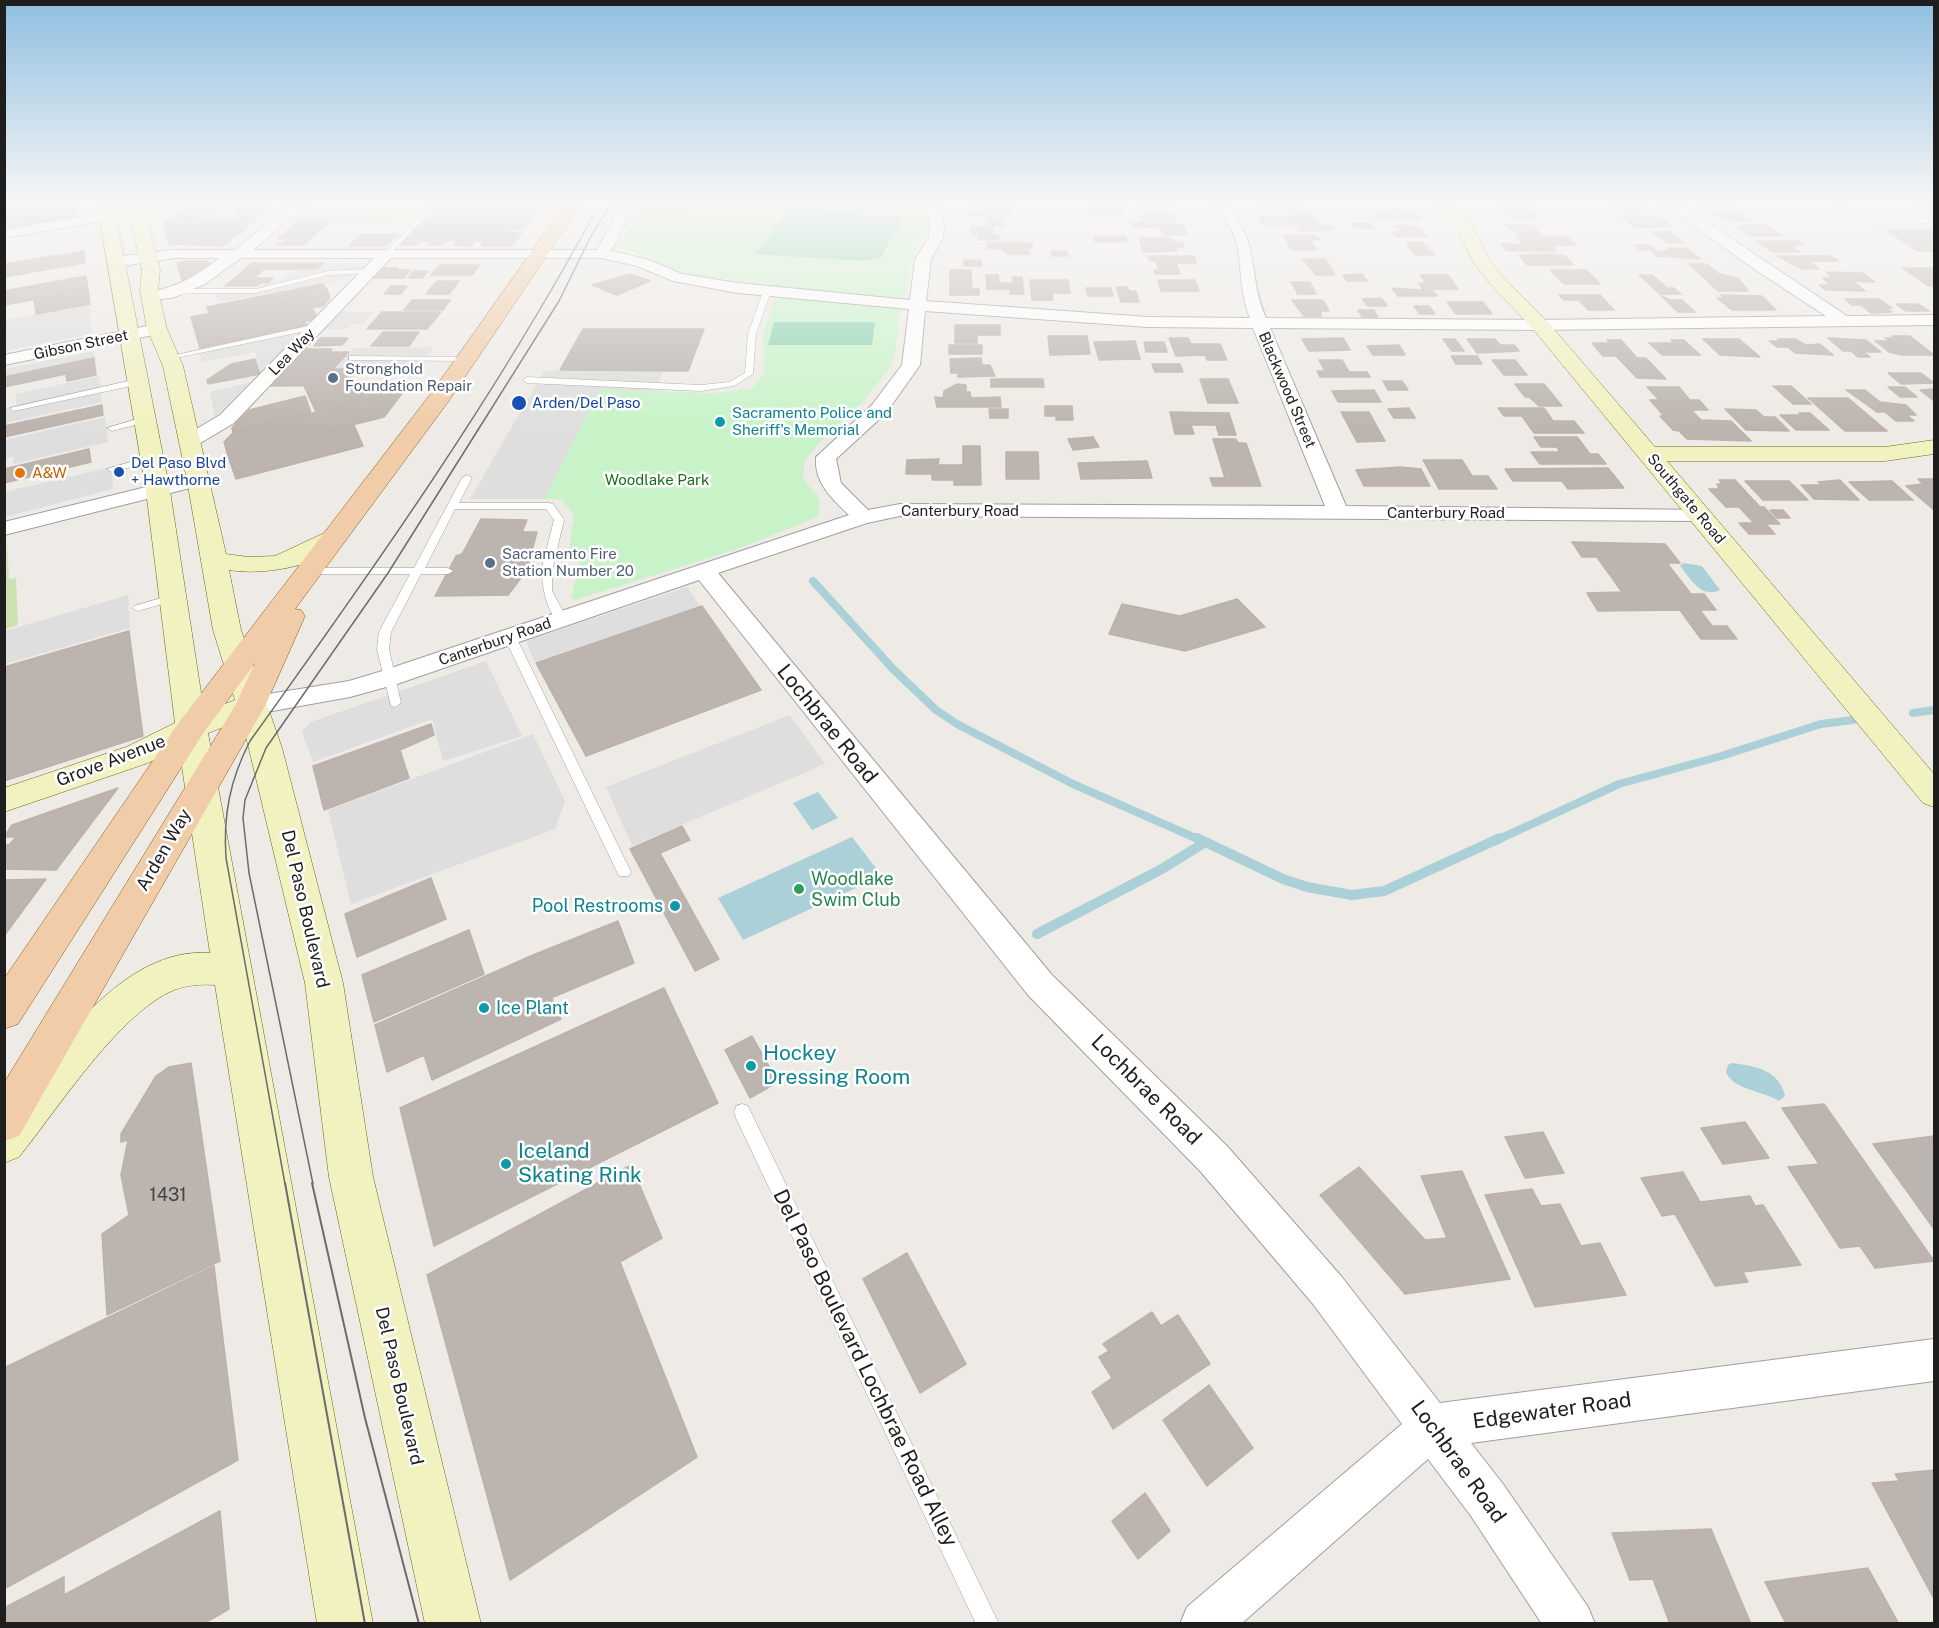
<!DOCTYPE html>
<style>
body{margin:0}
#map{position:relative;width:1939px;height:1628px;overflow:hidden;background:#eeebe6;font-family:"Public Sans",sans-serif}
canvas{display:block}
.frame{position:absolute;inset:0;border:6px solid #1e1e1e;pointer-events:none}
</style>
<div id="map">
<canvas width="1939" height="1628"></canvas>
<div class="frame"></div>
</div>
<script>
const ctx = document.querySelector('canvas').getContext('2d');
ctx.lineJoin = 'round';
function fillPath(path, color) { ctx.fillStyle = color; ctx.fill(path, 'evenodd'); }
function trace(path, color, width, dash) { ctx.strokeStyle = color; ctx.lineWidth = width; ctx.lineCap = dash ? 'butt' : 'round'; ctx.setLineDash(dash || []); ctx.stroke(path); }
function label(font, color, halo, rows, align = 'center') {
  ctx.font = font + ' "Public Sans",sans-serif'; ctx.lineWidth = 5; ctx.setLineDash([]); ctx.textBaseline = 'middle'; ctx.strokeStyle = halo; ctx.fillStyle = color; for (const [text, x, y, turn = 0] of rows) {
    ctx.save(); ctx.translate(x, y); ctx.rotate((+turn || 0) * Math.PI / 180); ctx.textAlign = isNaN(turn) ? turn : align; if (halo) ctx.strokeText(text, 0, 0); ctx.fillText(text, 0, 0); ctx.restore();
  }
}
fillPath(new Path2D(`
 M383,210h35l-8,9 -41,3z
 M7,540l2,39 7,-1 2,47 -13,4z`), '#cde2b1');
fillPath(new Path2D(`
 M641,202h283l4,26 -18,36 -2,25 -6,5 -7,59 -4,13 -29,37 -44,41 -13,16 -2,18 17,22 -2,17 -75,30 -168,53 -4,-3 9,-33 -11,-16 5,-33 -13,-16h-17l56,-110 113,4 38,-4 13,-16 -1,-40 16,-47 -94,-12 -61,-25 -5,-7z`), '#c8f3c8');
fillPath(new Path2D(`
 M790,209l114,7 -23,41 -17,4 -109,-7z
 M774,322h101l-3,23h-104z`), '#8dd4b4');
fillPath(new Path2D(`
 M307,209h75l-14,14 -75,-2z
 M364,263l-17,17 -128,22 -4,-8 7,-6h37l14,-9 10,1 10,-11h24l6,-5z
 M89,304l3,30 -87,17v-31z
 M336,312h38l-11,12h-11l-5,5h-27z
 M306,327l-45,45 -6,-20 -53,10 -4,-13z
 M434,347l-15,22 -83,-1 18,-20z
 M94,351v8l-89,18v-8z
 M664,370l-10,22 -54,-3 -56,110h-74l74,-128z
 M99,376l3,26 -97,21 -1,-14 13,-3 -2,-12z
 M251,382l-36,35 -5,-25z
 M105,417l3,25 -95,22v-7l-8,1v-18z
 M112,467l1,22 -108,28 -1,-25z
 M687,587l13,19 -165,56 -9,-21z
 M128,595l2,33 -125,36v-33z
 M486,661l36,75 -79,25 -11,-42 -119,43 -11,-30 9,-10z
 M790,715l35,49 -193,82 -26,-59z
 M533,734l32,67 -10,28 -204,75 -23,-94z`), '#dedede');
fillPath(new Path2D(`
 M1683,563l19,3 18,24c-19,9 -29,-11 -40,-24z
 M818,792l20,26 -26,12 -19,-27z
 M852,837l30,39 -139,64 -25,-42z
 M1732,1063c24,3 47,7 53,33l-6,5c-15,-10 -46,-11 -53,-29l2,-7z`), '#abd0d7');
trace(new Path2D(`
 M813,581l81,89 42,40 21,14 116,60 127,56
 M1913,713l21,-3
 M1497,840l122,-56 99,-27 103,-33 32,-4`), '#abd0d7', 8);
trace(new Path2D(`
 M1197,838l86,41 24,8 45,8 32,-4 116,-53
 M1037,934l123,-64 44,-27`), '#abd0d7', 10);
const building = new Path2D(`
 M28,202h46l2,14 -72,12v-22z
 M180,202l-13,9h-6l-2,-8z
 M193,202h38l-16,12 -51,9z
 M248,202h24l1,1 -33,6 -2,-4z
 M442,202h88l-6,7h13l-15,20h-10l-3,4h13l-10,13h-31l3,-5h-9l-4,5 -17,-1 4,-4h-12l-4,4h-14l4,-4h-12l-4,4h-16z
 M647,202h45l-7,13h-45z
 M971,202h39l1,14h-41v-5h11l-1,-5h-9z
 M1091,202l29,2 1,4h-28z
 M1142,202h30l2,5h-31z
 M1259,202h42l3,4 -42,1z
 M1700,202h33l2,2 -30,2z
 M1916,202h18v11z
 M1614,203h24l7,9h-22z
 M261,207l2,5 -27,5 -2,-6z
 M1499,207h30l9,9 -22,3 -7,-8h-7z
 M1089,209h31l2,6h-32z
 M1286,209l25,1 7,14h-56l-3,-7h31z
 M1391,209h13l6,6h7l5,5h-43l-6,-8h17z
 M1145,211h21l1,2h7l3,8h-34l-1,-6h4z
 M1719,211h18l15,10 -30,-1 -9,-6h10z
 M257,215l2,3 -39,7 -2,-5z
 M197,217l1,4 19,-3 3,7 34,-6 1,3 -9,2 2,3 -25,19 -54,-2 -6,-21z
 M1622,217h38l13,10h-39z
 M988,219h16v7h-16z
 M296,222h33l-25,23h-28l14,-6h-13z
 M1131,222l52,2 4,11h-23l-5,-7 -27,-2z
 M1351,223h18l4,5h-18z
 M1296,225h33l4,5 -34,1z
 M1504,225h28l10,10h-23z
 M1740,225h28l13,11h-31l-12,-9h5z
 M971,226l21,1 1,8h6v5h-21v-6h-7z
 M1394,226h19l7,3 7,8h-31l-4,-5h7z
 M1886,230h48v21h-17z
 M1670,231l14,12h-17l-15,-11z
 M362,234h36l-11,12h-38z
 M1283,235h33l4,5h-10l7,10h-25z
 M1094,236h32l1,6h-32z
 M1516,236h50l10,9 -24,1 5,5h-50l-6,-7h22z
 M1139,238h29l7,4h7l2,5h-9l2,4 -34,1z
 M1757,241h43l6,4h-16l10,7h-28z
 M1408,242h14l13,13h-20l-8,-10h3z
 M987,243h45v5h-6l4,6h-23l-5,-5 -15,-1z
 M1634,245h16l6,5h-16z
 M1668,248h19l13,11 -43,-3 -5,-4 18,-2z
 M84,251l1,12 -81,14v-13z
 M1051,251h16l1,5h-16z
 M1553,254l12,2 9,9h-47l-8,-10z
 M1148,256h46l2,7h-20l4,11h-25l-1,-4h5l-3,-9h-6z
 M1777,256h53l8,5h-29l10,8h-17z
 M1303,259h22l10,16h-19z
 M964,260h17l1,6h-18z
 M186,261h22l2,4 -16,13 -12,2 -5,-17z
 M252,263h72l-7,6h-53l-10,9h19l-5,5h-7l-4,3h-32z
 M1689,264h18l12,10 19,4 10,13h-30z
 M440,265h40l-8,10h-41z
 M379,268h19l-2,2h14l-6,8h-34z
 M1902,268h32v18h-5z
 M950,270h21l1,19h7v6h-29z
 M1550,270h36l14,14h-36z
 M414,271h14l-6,7h-14z
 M1827,272l36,1 12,9 -22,-1 12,10 -39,-1 -7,-5h12l-9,-7h9z
 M630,274l20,7 -33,14 -25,-10z
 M1362,274l5,7h-20l-4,-6z
 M986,275h12l1,8h14l-1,-6h10l2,17h-14v-5h-23z
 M1420,275h28l10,14h-35l-4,-6h7z
 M1639,275h13l13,11 -5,2h14l7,6h-21z
 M86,276l2,14 -84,15v-14z
 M1030,280h38l2,13h-18l1,7h-21z
 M1158,280h37l4,11h-38z
 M437,281h22l-10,13h-23z
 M1291,282h19l6,12h-18z
 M323,284l4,6 -118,24 -2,-7z
 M391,286h16l-6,8h-17z
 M1116,287h11l2,4h7l3,11h-18z
 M1086,288h25l2,8h-25z
 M1392,288l41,3 4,5h-39z
 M88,290l2,14 -54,10 -2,-14z
 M327,290l3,8 -7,8 -11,2 6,11 -13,2 2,5 -107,22 -9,-31z
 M1559,295h41l14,15h-26l-9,-10h-15z
 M1721,295l41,1 14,14h-44l-15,-12h7z
 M1661,296l10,4h11l13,12h-17z
 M1381,298l6,8h-19l-6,-7z
 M1845,299h34l13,9h-7l7,4 -21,1 -10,-8h-9z
 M412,300h38l-7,10h-39z
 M1292,300h31l6,11h-8v5h-17z
 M1447,302h36l9,12h-36z
 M1896,304h22l11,7h-23z
 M1414,306h15l6,8h-15z
 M1358,310h16l4,7h-16z
 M382,312h59l-14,17h-60z
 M955,325h45v10h-23v8h-22z
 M583,329h121l-16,42 -128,-1z
 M383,332h36l-10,14h-38z
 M1048,336h39l3,18 -40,1z
 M1892,336h18l24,19h-32l-13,-3 -14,-11h14l-4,-3h10z
 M320,338h28l-6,7 -28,1z
 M1169,338h19l3,6h29l7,16h-20l-2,-5 -29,1z
 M1343,338l7,12 -41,1 -7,-12z
 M1828,338l38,2 15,12h-18l7,5h-12l-7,-6h-8z
 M1443,339h12l9,12h-12z
 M1467,339h28l5,6h14l5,6 -42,2z
 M1703,339h36l21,18 -40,-2z
 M1778,339h17l11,6 14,-1 13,11 -38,-2 -7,-6h-11l-8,-6h11z
 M1607,340h14l16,18h9l20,21 -29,-1 -21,-22h-13l-11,-13h18z
 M1671,340h13l16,15h-38l-13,-12h25z
 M1135,341l5,18 -41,1 -5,-18z
 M1144,342h20l3,10h-21z
 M949,345h33v9h-33z
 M1399,345l6,10h-32l-6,-9z
 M304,349h28l-3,3h20l-15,16h-49z
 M1451,356h26l5,8h-26z
 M94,358l2,17 -29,6 -1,-7 -62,13v-10z
 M981,358l1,7h8l5,11 -37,1v-4h-7l-1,-14z
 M255,359l5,15 -52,10 -1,-4 24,-16z
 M1319,360h23l7,12h18l3,5h-50l-3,-6h8z
 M1492,360h23l12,15h-23z
 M1152,364h28l3,8h-28z
 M286,369h73l-15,16 -73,1z
 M1888,373h33l13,10 -33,1z
 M991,379h52l1,8h-53z
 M1200,379h28l10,24h-30z
 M1383,381h19l6,9h-20z
 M957,384l9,1v7h4l1,6 29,-1 1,10h-64l-2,-10 8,1 1,-7z
 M1515,384h29l18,22h-23l-10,-9h-4z
 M304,386h104l-4,5 -88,21z
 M1773,386h18l20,18h-18z
 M1647,387h32l10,12 -8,1h18l9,10h-17l10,10 30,1 20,20 -64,-2 -8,-8 -6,-1 -13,-14h4l-14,-16h9z
 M1888,387h17l12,10h-17z
 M1934,389v12l-14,-11z
 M1374,390l7,12h-43l-6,-11z
 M1846,390h19l15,12 26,3 10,10h-9l7,6h-18l-11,-9h-8z
 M404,391l-20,26 -156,39 -4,-14 10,-10z
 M305,396l6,17 -78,19 -1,-4 17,-18z
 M1808,398h40l39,33h-42z
 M102,405l1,10 -99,22v-11z
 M1045,406h27l1,14h-17v-4h-11z
 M1409,408l6,10h-21l-6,-9z
 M1498,408h46l9,13h21l10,12h-50l-12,-17h-18z
 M989,409h19v9h-18z
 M1725,409l31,1 8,7h11l14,14 -43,-1z
 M1170,412l59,1 7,22h-17l-3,-10h-25l3,9h-19z
 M1341,412h28l16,29 -28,1z
 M1799,413h11l19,17h-33l-16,-15h21z
 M354,425l9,21 -127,33 -8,-23z
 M1093,437l6,10 -26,3 -5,-11z
 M1534,437h43l13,17h8l8,10h-66l-9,-12h29l-3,-5h-16z
 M1213,439h23l2,4h8l15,43h-48l-3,-8h15z
 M963,446h17l1,39h-27v-5h-22v-6h-26l1,-14 32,-1 -1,6h25z
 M89,449l2,13 -87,21v-14z
 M1006,452h32l1,27h-33z
 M1423,460h39l10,16h16l9,13h-58z
 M1147,461l5,17 -71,1 -3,-16z
 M1400,467l21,2 9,17h-66l-8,-16z
 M1608,468l16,20 -56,1 -6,-8h-49l-8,-12z
 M1918,479h16v31l-28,-24 17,-2z
 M1719,480h16l25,27h4l16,17h-14l9,10h-26l-10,-11h15l-15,-16h-13l-17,-18h10l-2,-5h6z
 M1840,480l19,20 -45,-1 -13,-14h21l-4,-3z
 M1745,481h44l19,19h-45z
 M1892,481l21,19h-44l-20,-18z
 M1770,510h13l7,8h-13z
 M481,519l46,1 -5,12h15l-10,38 -19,25 -73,1 21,-40 6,-2z
 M1572,542l93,2 15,19h-13l24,31h13l12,16h-16l12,16h15l10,13h-36l-21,-29 -82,1 -11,-18 35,-1 -25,-35h-15z
 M1237,599l28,28 -80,24 -76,-17 13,-30 58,12z
 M702,606l59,84 -175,66 -50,-93z
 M129,631l14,105 -139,45v-114z
 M431,724l3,11 -34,15 9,28 -85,32 -11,-44z
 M118,788l-62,82 -52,-1v-24h5l7,-8h-12l8,-12z
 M682,826l8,14 -30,13 -30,-4z
 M630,849l30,4 59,106 -24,12z
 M431,878l15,41 -89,38 -12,-43z
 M46,879l-42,57v-56z
 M618,921l16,42 -83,35 -18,-43z
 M469,930l15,44 -110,48 -12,-47z
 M533,955l28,64 -129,61 -8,-25 -37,17 -12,-47z
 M664,988l54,115 -284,143 -34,-138z
 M752,1036l26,46 -28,16 -25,-48z
 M191,1063l29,198 -113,54 -5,-81 27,-19 -8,-40 7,-35 -7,2v-8l35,-58 13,-9z
 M1824,1104l110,157 -59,7 -15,-22 -20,2 -52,-81 31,-3 -37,-56z
 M1745,1122l24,36 -46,6 -22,-36z
 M1543,1132l21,41 -39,5 -20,-41z
 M1934,1136v93l-61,-85z
 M631,1165l31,73 -42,24 77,195 -187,123 -83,-305z
 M1359,1167l66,73 22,-2 -26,-62 41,-5 48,108 -105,15 -85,-99z
 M1683,1172l17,30 50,-6 5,10 8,-1 38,60 -58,7 5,10 -33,4 -40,-72 -13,2 -21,-38z
 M1532,1189l9,17 19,-2 21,42 19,-3 26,52 -91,12 -50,-112z
 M907,1253l59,111 -46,29 -57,-114z
 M214,1266l24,194 -234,129v-221z
 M1152,1312l9,14 17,-11 32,49 -97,65 -21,-37 20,-14 -13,-21 10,-6 -6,-7z
 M1209,1385l44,63 -46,38 -44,-66z
 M1934,1470v129l-62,-116 27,-2 -4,-7z
 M1145,1493l25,38 -32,28 -26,-38z
 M220,1511l9,98 -26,15h-199v-16l60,-31v18z
 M1711,1529l40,95h-81l-17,-45 -23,1 -18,-47z
 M1868,1568l31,56h-113l-21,-42z`);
fillPath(building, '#bbb4af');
trace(building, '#beb1aa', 1.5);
const lane = new Path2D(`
 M184,202h7l-25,17 -25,9 -3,-2 24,-9z
 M434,202h6l-51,53h-4v-2z
 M1829,202c16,0 26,18 42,22 21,4 43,-5 63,-6v4c-46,3 -67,18 -105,-20z
 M527,203h46l3,2 -3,2 -48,-1z
 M288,212l16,2 -3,2 -15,-1z
 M370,269l4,2 -1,2 -45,2 -72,18h-67l-18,4 -4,-2 22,-6h67l72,-18z
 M767,289l4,2 -15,43 -3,40 -19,12 -33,5 -174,-8 -4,-3 4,-3 174,8 28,-3 16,-9 3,-39 15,-43z
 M317,324h3v4l-149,31 -4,-2z
 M349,356l118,1 4,2 -4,2 -115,-1h-3z
 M137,379l3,1v4l-126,27 -4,-3z
 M144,417l3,1v4l-35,9 -5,-3z
 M151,456l5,3 -2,2 -42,11 -5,-3z
 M467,475l5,3 -13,25h90l4,1 10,14 1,2 -12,50v21l16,29 -6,3c-14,-6 -20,-35 -20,-50h-15l-5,-3 5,-3h15l12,-47 -8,-11h-91l-30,59h23l5,3 -5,3h-27l-30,58 -2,17 12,54 -6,4 -4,-1 -14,-57 2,-17 31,-58h-98l-5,-3 5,-3h102l48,-90z
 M175,594l4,1v4l-41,12 -6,-3 2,-2z
 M510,633l6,4 115,235 -2,4h-10l-2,-4 -113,-235z
 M742,1104l6,2 251,518h-23l-240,-506 -2,-6 2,-6z`);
const street = new Path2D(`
 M132,202h9l2,3 -35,15 -104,18v-8l101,-18z
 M294,202h15l-56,48h344l25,-48h14l-25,49 35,8 36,15 56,9 172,17 5,-41 14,-21 1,-12 -5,-24h14l5,24 -1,12 -12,21 -5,42 222,16 102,1c-12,-30 -7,-54 -15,-80 -5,-15 -16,-24 -25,-36h14c39,43 22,69 42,116l274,2 286,-4 -72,-47 -93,-67h16l170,114 87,-1v10l-394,5 -270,-2 76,178 362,4 3,5 -3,5 -8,1 -800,-5 -33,7 -149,50 334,402 175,171 114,130 99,127 494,-64v42l-463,62 32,41 85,123 7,17h-53l-71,-108 -43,-57 -187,165h-61l7,-17 215,-183 -89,-120 -112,-132 -173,-177 -329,-415 -302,104 -47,13 -100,18 -9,-3 -4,-6 4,-6 9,-3 99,-16 30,-9 470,-157c-18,-17 -35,-33 -33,-58l56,-52 30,-40 7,-56 -171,-16 -65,-12 -36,-15 -35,-8h-211l-157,165 -37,22h-14l-3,-4 3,-4 37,-22 154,-157h-133l-36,26 -33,14 -27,2 -2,-3 2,-3c32,-8 48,-15 74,-36h-45l-58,9 -8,-5 8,-5 58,-7h61zM925,311l223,16 105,1 72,178 -425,-2 -32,6 -27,-27 -5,-24 50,-46 34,-48z
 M157,324l6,1 2,4 -2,4 -159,32v-10z
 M199,474l7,2 3,4 -3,4 -202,51v-13z`);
const secondary = new Path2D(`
 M97,202h16l57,289 34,221 31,-12 -22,-70 -26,-150 -24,-114 -16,-37 -7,-39 2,-20 -15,-68h16l17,68 -2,20 9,39 16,37 43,188 22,3 27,-1 60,-28 9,3 4,5c-21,30 -85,40 -119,34l12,60 41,118 61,235 30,194 108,447h-56l-96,-447 -24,-194 -63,-263 -34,13 165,891h-56l-102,-639c-13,-1 -28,0 -41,5 -55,23 -117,120 -155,167l-15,6v-52c50,-59 118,-165 206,-158l-31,-206 -31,16 -144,49v-24l122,-41 49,-24 -29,-232z
 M1432,202h17l23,24 18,35 12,15 45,45 108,126h230l49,-7v14l-49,7h-218l267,313v33l-11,-4 -390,-474 -43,-45 -17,-22 -14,-30z`);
const primary = new Path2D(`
 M567,202h16l-135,200 -153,207 6,1 4,6 -40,90 -246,430 -15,5v-58l231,-377 20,-43 -53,72 -184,289 -14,5v-50l176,-258 252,-329z`);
trace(lane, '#9f9f9f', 1);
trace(street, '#9f9f9f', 2);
trace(secondary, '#666911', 1);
trace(primary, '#875811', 1);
fillPath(lane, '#fff');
fillPath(street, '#fff');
fillPath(secondary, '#f2f1c0');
fillPath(primary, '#f1cca8');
trace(new Path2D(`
 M285,1184l-59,-326c-3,-43 4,-78 24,-117 122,-170 244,-342 344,-527
 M313,1184l-64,-311 -6,-55 2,-18 21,-52 122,-175 171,-272 32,-65 21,-34`), '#6c6c6c', 1.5);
trace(new Path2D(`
 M285,1183l80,441
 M312,1183l53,235 54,206`), '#6c6c6c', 2);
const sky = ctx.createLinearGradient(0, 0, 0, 430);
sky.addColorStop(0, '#8fbfe1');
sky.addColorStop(0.47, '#f7f6f4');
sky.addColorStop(1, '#f7f6f400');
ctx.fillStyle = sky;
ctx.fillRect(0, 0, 1939, 430);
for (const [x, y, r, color] of [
 [333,378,6,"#5c6f8a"],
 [519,403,8,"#1a4fb4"],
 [720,422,6,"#0f9aa8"],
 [119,472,6,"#1a4fb4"],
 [20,473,6,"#e8710a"],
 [490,563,6,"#5c6f8a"],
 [799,889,6,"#2e9e5b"],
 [675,906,6,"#0f9aa8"],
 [484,1008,6,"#0f9aa8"],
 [751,1066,6,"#0f9aa8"],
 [506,1164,6,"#0f9aa8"]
]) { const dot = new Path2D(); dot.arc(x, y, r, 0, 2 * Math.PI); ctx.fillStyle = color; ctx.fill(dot); trace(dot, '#fff', 2); }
label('15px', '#1e1e1e', '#fff', [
 ["Gibson Street",81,345,-12],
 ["Lea Way",292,352,-46],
 ["Blackwood Street",1287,390,67],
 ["Southgate Road",1686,499,50],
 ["Canterbury Road",960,511],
 ["Canterbury Road",1446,513],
 ["Canterbury Road",495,642,-19]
]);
label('15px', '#4e5e75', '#fff', [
 ["Stronghold",345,369],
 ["Foundation Repair",345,386],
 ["Sacramento Fire",502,554],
 ["Station Number 20",502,571]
], 'left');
label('15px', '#164399', '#fff', [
 ["Arden/Del Paso",532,403],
 ["Del Paso Blvd",131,463],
 ["+ Hawthorne",131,480]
], 'left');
label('15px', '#0d838f', '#fff', [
 ["Sacramento Police and",732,413],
 ["Sheriff's Memorial",732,430]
], 'left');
label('15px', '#c56008', '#fff', [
 ["A&W",32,473]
], 'left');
label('15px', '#18701a', '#fff', [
 ["Woodlake Park",657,480]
]);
label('18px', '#1e1e1e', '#fff', [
 ["Grove Avenue",111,761,-21],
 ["Arden Way",164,850,-60],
 ["Del Paso Boulevard",305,909,77],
 ["Del Paso Boulevard",399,1386,77]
]);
label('18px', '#27864d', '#fff', [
 ["Woodlake",811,879],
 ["Swim Club",811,900]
], 'left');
label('18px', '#0d838f', '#fff', [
 ["Pool Restrooms",663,906],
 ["Ice Plant",496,1008,"left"]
], 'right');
label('18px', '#454442', null, [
 ["1431",168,1195]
]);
label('21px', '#1e1e1e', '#fff', [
 ["Lochbrae Road",827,724,51],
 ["Lochbrae Road",1146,1090,45],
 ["Del Paso Boulevard Lochbrae Road Alley",865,1368,64],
 ["Edgewater Road",1552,1411,-8],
 ["Lochbrae Road",1458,1462,54]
]);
label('21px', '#0d838f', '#fff', [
 ["Hockey",763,1054],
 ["Dressing Room",763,1078],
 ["Iceland",518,1152],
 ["Skating Rink",518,1176]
], 'left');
</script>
